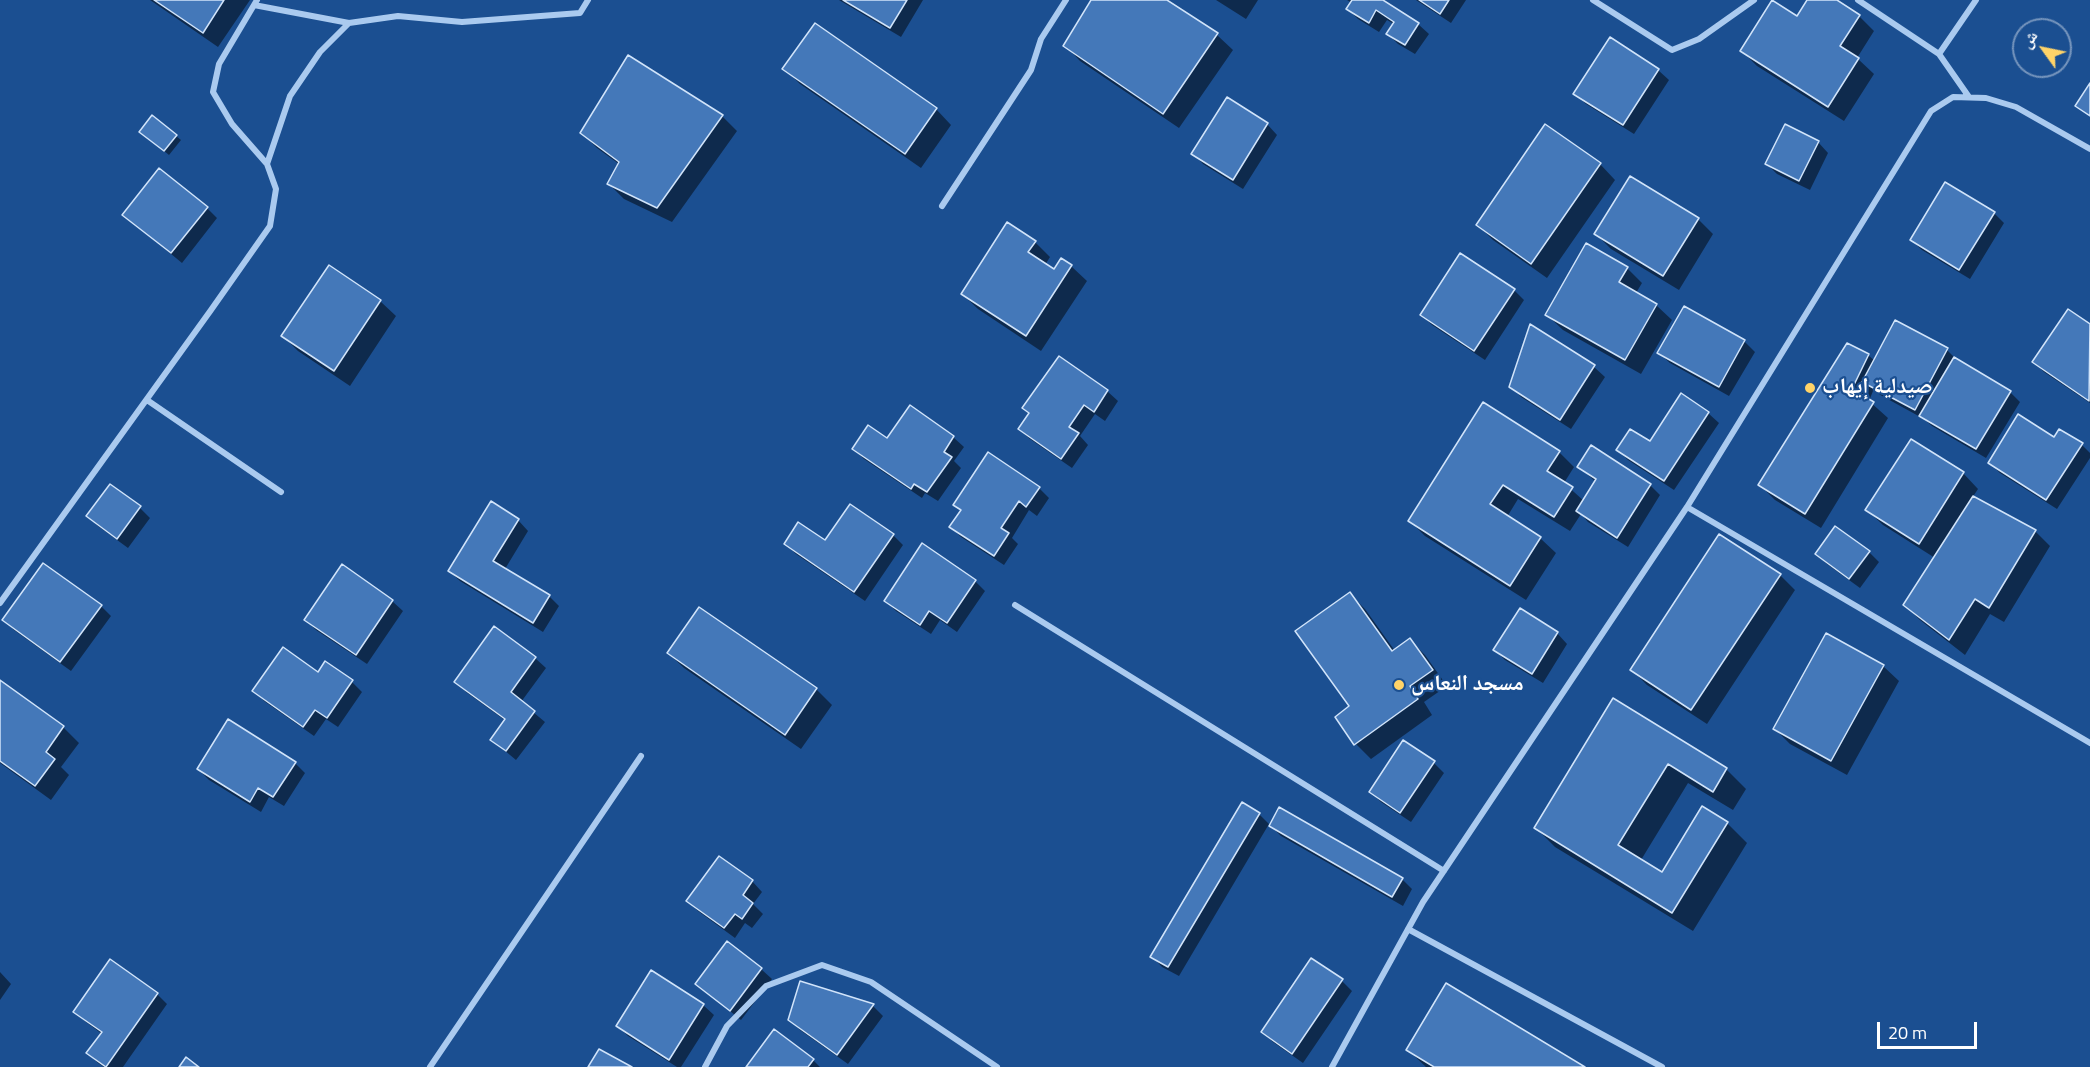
<!DOCTYPE html>
<meta charset="utf-8">
<style>
body{margin:0}
#map{position:relative;width:2090px;height:1067px;overflow:hidden;background:#1b4f91;font-family:"Titillium Web","Noto Naskh Arabic",sans-serif}
canvas{display:block}
.north{position:absolute;left:2012px;top:18px;width:60px;height:60px;box-sizing:border-box;background:#1b4f91;border:2px solid #7695bd;border-radius:50%;rotate:303deg;font-size:16px;font-weight:700;line-height:24px;text-align:center;color:#fff}
.north::after{content:'';display:block;margin:auto;width:21px;height:27px;background:#ffd368;clip-path:polygon(50% 0,100% 100%,50% 72%,0 100%)}
.scale{position:absolute;left:1877px;top:1022px;width:100px;height:27px;box-sizing:border-box;border:3px solid #fff;border-top:0;padding-left:8px;font-size:18px;line-height:21px;white-space:nowrap;color:#fff;-webkit-text-stroke:4px #1b4f91;paint-order:stroke}
</style>
<div id="map">
<canvas width="2090" height="1067"></canvas>
<div class="north">ش</div>
<div class="scale">20 m</div>
</div>
<script>
const ctx = document.querySelector('canvas').getContext('2d');
ctx.lineJoin = 'round';
function fillPath(path, color) { ctx.fillStyle = color; ctx.fill(path, 'evenodd'); }
function trace(path, color, width, dash) { ctx.strokeStyle = color; ctx.lineWidth = width; ctx.lineCap = dash ? 'butt' : 'round'; ctx.setLineDash(dash || []); ctx.stroke(path); }
function label(font, color, halo, rows, align = 'center') {
  ctx.font = font + ' "Titillium Web","Noto Naskh Arabic",sans-serif'; ctx.lineWidth = 4.5; ctx.setLineDash([]); ctx.textBaseline = 'middle'; ctx.strokeStyle = halo; ctx.fillStyle = color; for (const [text, x, y, turn = 0] of rows) {
    ctx.save(); ctx.translate(x, y); ctx.rotate((+turn || 0) * Math.PI / 180); ctx.textAlign = isNaN(turn) ? turn : align; if (halo) ctx.strokeText(text, 0, 0); ctx.fillText(text, 0, 0); ctx.restore();
  }
}
fillPath(new Path2D(`
 M150,0h100l-32,47z
 M839,0h84l-22,37z
 M1093,0h72l52,35 16,15 -54,78 -99,-67 -15,-16z
 M1216,0h42l-12,19z
 M1347,0h33l38,24 11,10 -14,20 -17,-10 -10,-10 6,-10 -7,-4 -8,12 -21,-13 -10,-10 4,-6z
 M1416,0h50l-15,23z
 M1809,0h25l25,16 15,15 -17,27 17,16 -30,47 -87,-55 -15,-15 55,-33z
 M1610,39l48,31 11,10 -35,54 -48,-30 -11,-11z
 M784,68l152,41 15,16 -30,43 -121,-84z
 M1228,99l39,25 10,11 -34,54 -40,-25 -10,-11z
 M722,116l15,15 -65,91 -48,-23 -15,-15 10,-20 -22,-16 -15,-15z
 M146,136h30l5,4 -12,15z
 M1818,142l10,11 -18,37 -33,-16 -10,-10z
 M1600,164l15,16 -68,98 -54,-38 -16,-16z
 M207,208l10,10 -35,45 -58,-48z
 M1994,213l10,10 -34,56 -48,-29 -11,-10z
 M1698,219l15,15 -34,56 -68,-41 -15,-15z
 M1035,242l15,15 -5,8 10,6 16,-5 16,15 -46,70 -63,-42 -16,-15z
 M329,267l51,34 16,15 -46,70 -52,-35 -15,-15z
 M1627,268l15,15 -6,10 20,12 16,15 -31,54 -78,-44 -16,-15z
 M1514,290l10,10 -39,60 -53,-35 -10,-10z
 M2068,311l22,15v77l-46,-31 -10,-10z
 M1531,326l63,41 11,10 -34,52 -50,-32 -10,-11z
 M1744,341l11,11 -26,44 -59,-33 -11,-10z
 M1947,350l10,10 53,32 10,10 -34,56 -54,-32 -8,-7 -51,-28 -4,10 19,17 -67,110 -46,-28 -15,-15 108,-130 7,6z
 M1107,391l11,10 -13,20 -10,-7 -15,22 8,9 -16,23 -42,-29 -11,-10 11,-15 -6,-6z
 M910,407l43,30 11,10 -10,14 7,7 -23,33 -13,-8 -3,5 -58,-39 -10,-10 34,-8z
 M1708,413l11,10 -45,67 -46,-30 -10,-10 32,-7z
 M2055,439l27,6 8,8v5l-33,51 -57,-36 -10,-10z
 M1559,452l15,15 -10,16 20,18 12,-19 -17,-15 71,18 10,10 -32,52 -40,-25 -7,-8 -11,17 -52,-32 -11,18 33,21 16,15 -30,47 -101,-64 -15,-15z
 M1963,473l15,16 -6,9 63,33 15,15 -46,76 -14,-8 -25,41 -45,-35 -15,-15 30,-47 -52,-33 -16,-15z
 M1039,488l10,10 -12,18 -8,-6 -17,28 6,6 -14,21 -43,-28 -10,-10 11,-16 -7,-7z
 M140,508l10,10 -22,30 -30,-22 -10,-10z
 M518,520l10,11 -23,38 44,27 10,10 -16,26 -83,-51 -11,-10z
 M893,535l10,10 -38,56 -69,-47 -10,-10 40,-2z
 M1869,552l10,10 -19,26 -33,-24 -10,-10z
 M342,567l50,34 11,10 -36,53 -51,-34 -10,-10z
 M1780,575l15,15 -88,134 -60,-39 -15,-15z
 M975,581l10,10 -28,41 -17,-12 -9,14 -35,-23 -10,-10z
 M1350,594l15,15 30,42 15,-11 15,15 22,31 -23,16 8,13 -61,44 -15,-15 -5,-37z
 M101,606l10,10 -40,55 -57,-41 -10,-10z
 M699,609l117,80 16,16 -31,44 -117,-81 -16,-15z
 M1520,610l37,23 10,11 -24,39 -38,-23 -10,-10z
 M494,628l41,30 11,10 -25,34 24,20 -29,38 -24,-20 14,-19 -40,-29 -10,-11z
 M326,663l26,19 10,10 -24,35 -12,-8 -12,17 -50,-35 -10,-11 64,-16z
 M1883,666l16,15 -52,94 -57,-31 -15,-15z
 M0,681l64,47 15,15 -18,24 8,8 -18,25 -51,-37z
 M1614,700l112,69 20,20 -13,21 -45,-27 -47,77 21,14 65,-51 20,20 -54,88 -138,-84 -19,-19z
 M295,763l10,10 -21,33 -15,-9 -8,15 -52,-32 -11,-11z
 M1434,763l10,10 -33,49 -30,-20 -10,-10z
 M1259,814l10,10 -90,152 -17,-9 -10,-11z
 M1270,825l132,54 10,10 -9,17 -122,-70z
 M752,881l10,11 -9,12 10,10 -11,14 -7,-5 -10,15 -37,-27 -10,-10z
 M761,969l11,10 -31,41 -44,-36z
 M0,972l11,12 -11,16z
 M1342,981l10,10 -49,72 -30,-21 -10,-10z
 M801,983l72,23 10,10 -35,48 -48,-34 -10,-11z
 M157,994l10,10 -44,63h-19l-6,-4 -10,-10 14,-19 -16,-12 -11,-10z
 M703,1005l11,10 -33,52h-4l-49,-31 -10,-10z
 M1408,1050l174,17h-156z
 M813,1060l7,7h-72z`), '#0007');
const building = new Path2D(`
 M154,0h70l-21,33z
 M843,0h64l-17,28z
 M1091,0h76l51,33 -55,81 -100,-68z
 M1352,0h31l36,23 -14,22 -19,-11 8,-12 -18,-12 -7,13 -23,-14z
 M1419,0h30l-9,14z
 M1772,0l25,16 10,-16h30l23,15 -20,31 19,12 -31,49 -88,-56z
 M815,23l122,85 -32,46 -123,-85z
 M1610,37l49,32 -36,56 -50,-31z
 M628,55l95,60 -66,93 -50,-24 12,-22 -39,-29z
 M2090,83v33l-15,-10z
 M1227,97l41,26 -35,57 -42,-26z
 M152,115l25,20 -13,16 -25,-19z
 M1545,124l56,39 -70,101 -55,-39z
 M1785,124l34,17 -20,40 -34,-17z
 M159,168l49,39 -37,46 -49,-38z
 M1630,176l69,42 -36,58 -69,-42z
 M1945,182l50,30 -36,58 -49,-30z
 M1007,222l29,19 -8,11 26,17 7,-11 11,7 -46,71 -65,-42z
 M1586,243l42,24 -9,15 38,22 -32,56 -80,-45z
 M1460,253l55,36 -41,62 -54,-36z
 M329,265l52,35 -47,71 -53,-35z
 M1684,306l61,34 -26,47 -62,-34z
 M2068,309l22,15 -1,77 -57,-39z
 M1895,320l53,28 -33,62 -53,-28z
 M1530,324l65,41 -35,55 -51,-33z
 M1847,343l22,11 -17,35 22,13 -69,112 -47,-29z
 M1059,356l49,34 -14,22 -10,-7 -15,22 10,6 -18,26 -43,-30 11,-16 -7,-5z
 M1954,357l57,34 -35,58 -57,-33z
 M1681,393l28,19 -45,69 -48,-31 14,-21 20,12z
 M1483,402l77,49 -13,20 26,16 -19,30 -51,-32 -13,19 51,33 -31,49 -102,-65z
 M910,405l44,31 -10,16 8,5 -25,35 -13,-8 -3,5 -59,-40 16,-24 19,13z
 M2018,414l36,23 5,-8 24,14 -37,57 -58,-37z
 M1911,439l53,33 -45,72 -54,-34z
 M1591,445l60,39 -34,54 -41,-27 20,-32 -19,-12z
 M988,452l52,35 -14,20 -7,-6 -18,27 8,5 -15,23 -45,-29 12,-17 -8,-5z
 M110,484l31,22 -24,33 -31,-23z
 M1973,496l63,34 -47,78 -14,-9 -26,41 -46,-35z
 M491,501l28,18 -26,42 57,34 -17,28 -85,-52z
 M850,504l44,30 -40,58 -70,-48 14,-22 27,18z
 M1835,526l35,25 -21,28 -34,-25z
 M1719,534l62,40 -90,136 -61,-40z
 M922,543l54,37 -29,43 -18,-12 -9,14 -36,-24z
 M43,563l59,42 -42,57 -58,-42z
 M342,564l51,36 -37,55 -52,-35z
 M1350,592l42,59 18,-13 23,32 -23,16 8,13 -64,46 -19,-28 14,-11 -54,-75z
 M699,607l118,81 -32,47 -118,-82z
 M1520,608l38,24 -26,42 -39,-24z
 M494,626l42,31 -25,35 24,19 -29,40 -16,-11 15,-21 -51,-37z
 M1826,633l58,32 -53,96 -58,-32z
 M283,647l35,25 7,-11 28,19 -26,38 -12,-8 -12,17 -51,-36z
 M0,680l64,46 -18,26 9,7 -20,27 -35,-25z
 M1613,698l114,70 -14,24 -45,-28 -50,81 44,27 40,-66 26,16 -56,91 -138,-85z
 M228,719l68,43 -23,35 -15,-9 -8,14 -53,-33z
 M1403,740l32,21 -35,52 -31,-21z
 M1242,802l18,11 -92,154 -18,-10z
 M1279,807l124,71 -11,19 -123,-71z
 M719,856l34,24 -10,15 10,8 -11,16 -7,-5 -11,14 -38,-27z
 M727,941l35,27 -32,43 -35,-27z
 M1311,958l32,21 -51,75 -31,-22z
 M110,959l48,34 -52,74 -20,-14 16,-21 -29,-20z
 M651,970l53,34 -35,56 -53,-34z
 M800,981l74,23 -37,51 -49,-35z
 M1446,983l139,84h-151l-28,-17z
 M774,1029l40,30 -6,8h-62z
 M599,1049l33,18h-44z
 M186,1057l13,10h-20z`);
fillPath(building, '#4478b9');
trace(building, '#d1e4fa', 1.5);
trace(new Path2D(`
 M1593,0l79,50 27,-11 55,-39
 M1858,0l81,54 30,43
 M254,5l95,18
 M1939,54l37,-54
 M267,164l23,-68 30,-44 29,-29 49,-7 64,6 118,-9 8,-13
 M942,206l89,-136 10,-31 25,-39
 M147,400l134,92
 M1687,507l403,236
 M0,603l211,-293 59,-84 6,-37 -9,-25 -35,-40 -19,-32 6,-28 38,-64
 M1015,605l429,266
 M1408,929l254,138
 M430,1067l211,-311
 M705,1067l22,-41 39,-40 56,-21 49,17 126,85
 M1332,1067l91,-165 264,-395 244,-396 22,-14 33,1 30,9 74,42`), '#aacaef', 6);
for (const [x, y, r, color] of [
 [1810,388,6,"#ffd368"],
 [1399,685,6,"#ffd368"]
]) { const dot = new Path2D(); dot.arc(x, y, r, 0, 2 * Math.PI); ctx.fillStyle = color; ctx.fill(dot); trace(dot, '#1b4f91', 2); }
label('bold 22px', '#fff', '#1b4f91', [
 ["صيدلية إيهاب",1822,388],
 ["مسجد النعاس",1411,685]
], 'left');
</script>
